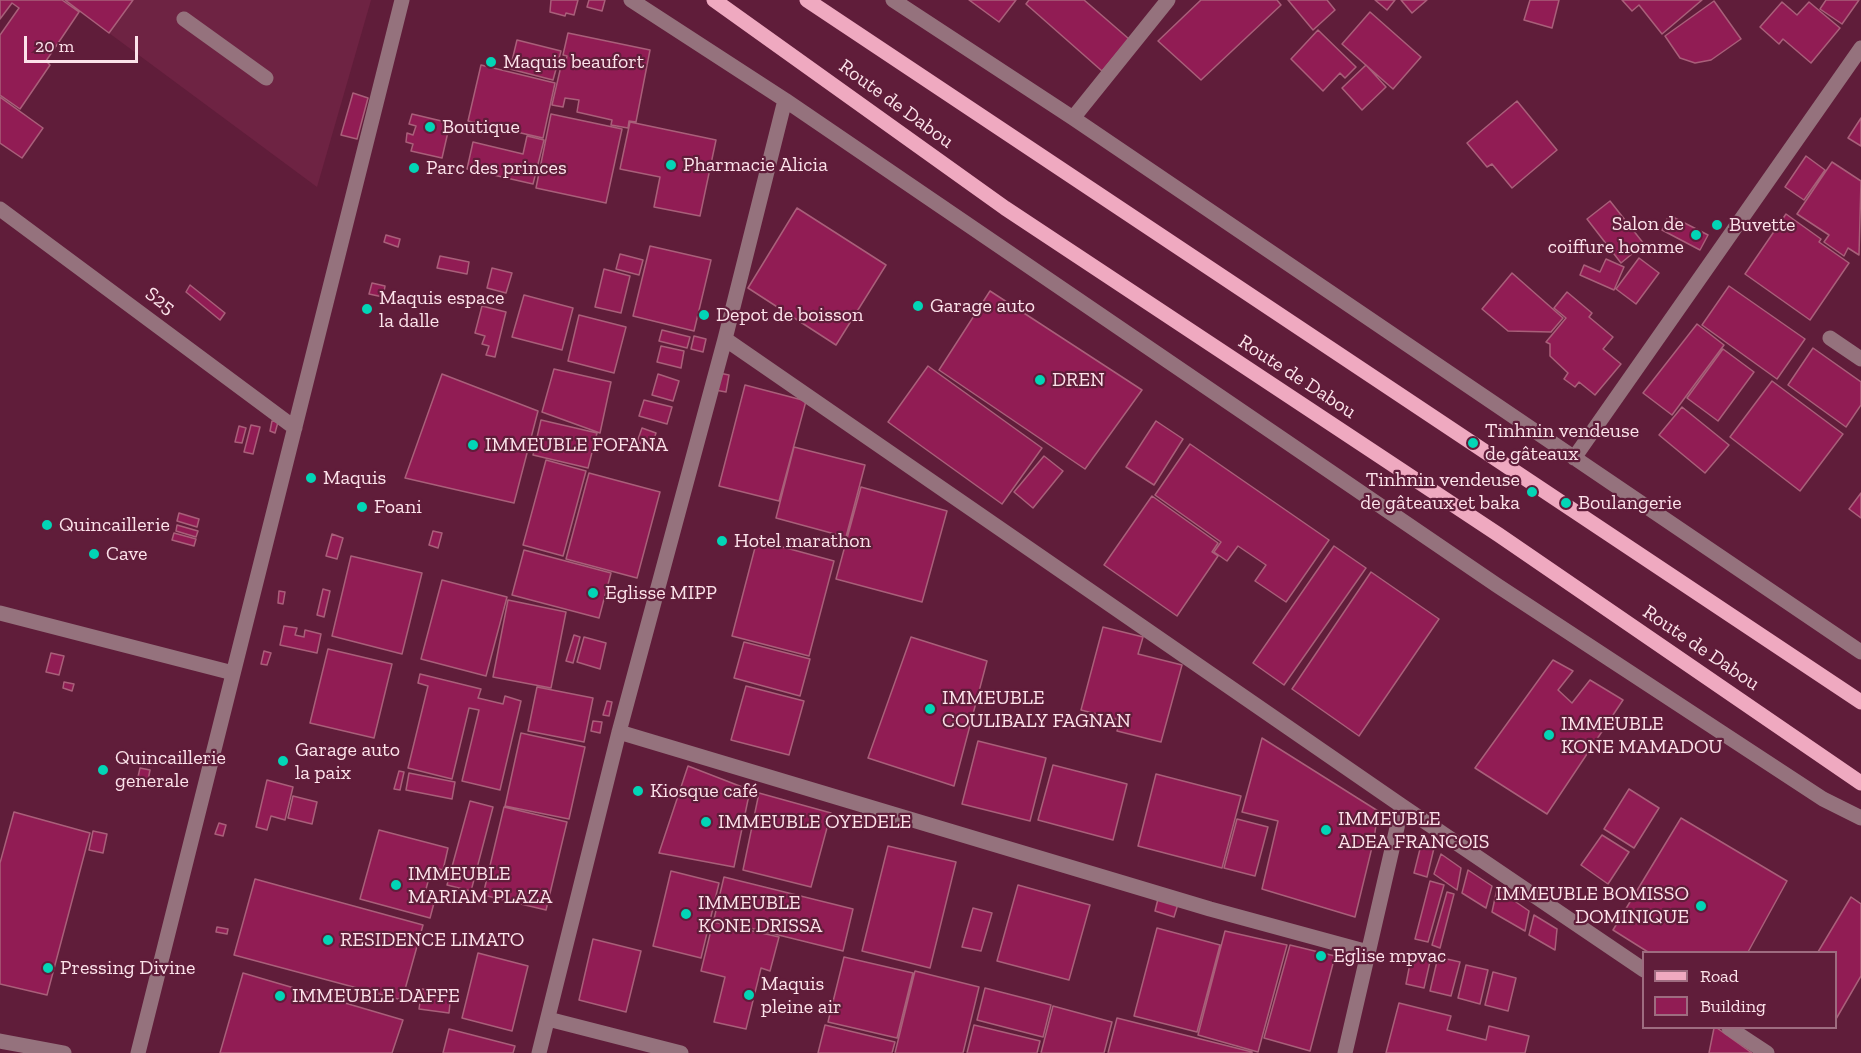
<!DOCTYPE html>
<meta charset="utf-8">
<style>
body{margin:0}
#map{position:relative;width:1861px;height:1053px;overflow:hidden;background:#601d3a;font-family:"Zilla Slab",serif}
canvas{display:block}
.legend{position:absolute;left:1642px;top:951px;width:195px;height:78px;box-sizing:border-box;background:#601d3a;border:2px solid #9e6c80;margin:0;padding:8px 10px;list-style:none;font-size:18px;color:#fce2ea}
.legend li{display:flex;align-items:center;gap:12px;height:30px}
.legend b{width:30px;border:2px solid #9e6c80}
.scale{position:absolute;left:24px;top:36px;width:114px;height:27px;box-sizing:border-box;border:3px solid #fce2ea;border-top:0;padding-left:8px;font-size:18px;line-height:21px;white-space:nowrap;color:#fce2ea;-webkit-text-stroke:4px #601d3a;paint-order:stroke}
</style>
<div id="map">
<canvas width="1861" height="1053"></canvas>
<ul class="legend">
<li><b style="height:8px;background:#efa9c0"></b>Road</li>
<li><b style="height:16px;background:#911c54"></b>Building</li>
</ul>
<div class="scale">20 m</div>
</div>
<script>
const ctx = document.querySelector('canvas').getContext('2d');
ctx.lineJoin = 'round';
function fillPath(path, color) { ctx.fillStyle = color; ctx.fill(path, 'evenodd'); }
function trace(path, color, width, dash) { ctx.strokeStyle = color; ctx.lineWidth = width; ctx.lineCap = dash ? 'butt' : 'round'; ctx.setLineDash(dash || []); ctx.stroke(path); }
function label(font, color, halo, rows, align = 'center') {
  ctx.font = font + ' "Zilla Slab",serif'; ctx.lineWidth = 4.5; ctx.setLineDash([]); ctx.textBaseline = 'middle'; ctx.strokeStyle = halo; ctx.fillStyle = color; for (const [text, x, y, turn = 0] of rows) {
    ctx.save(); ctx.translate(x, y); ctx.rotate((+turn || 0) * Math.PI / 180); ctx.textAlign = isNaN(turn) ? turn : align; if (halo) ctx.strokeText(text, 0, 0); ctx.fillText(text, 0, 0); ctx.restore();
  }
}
fillPath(new Path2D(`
 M65,0h306l-54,187 -208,-154z`), '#6e2343');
const building = new Path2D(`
 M0,0h62l17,12 -33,49 4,4 -30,44 -20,-14v-60l19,-27 -7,-5 -12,16z
 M65,0h68l-24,33z
 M551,0h27l-4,15 -8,-2 -1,3 -15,-4z
 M589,0h16l-3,11 -15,-4z
 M969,0h47l-17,22z
 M1029,0h55l45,39 -27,32 -76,-67z
 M1201,0h76l4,5 -80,75 -43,-39z
 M1288,0h39l8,10 -22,20z
 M1375,0h20l-8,10z
 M1401,0h26l-15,13z
 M1530,0h29l-7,28 -28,-8z
 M1622,0h80l-40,34 -23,-29 -7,6z
 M1826,0h33l-17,24 -22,-15z
 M1714,1l27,38 -30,21 -16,3 -15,-5 -15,-22z
 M1782,2l15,13 12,-13 31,26 -29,35 -28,-24 -4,5 -19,-17z
 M1370,12l51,45 -28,32 -51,-45z
 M1318,30l38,37 -11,11 -5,-5 -17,18 -32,-32z
 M568,33l82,17 -14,72 -7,-1 -1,7 -17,-3 1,-5 -35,-8 2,-12 -14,-2 -2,9 -11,-2 9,-39 4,1 2,-11 -4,-1z
 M517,40l44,11 -8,29 -43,-11z
 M481,65l74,18 -12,55 -75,-17z
 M1366,65l20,22 -24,23 -20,-22z
 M353,93l15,5 -11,41 -16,-4z
 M0,97l43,31 -21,30 -22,-15z
 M1517,101l40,49 -45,38 -20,-24 -5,3 -20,-24z
 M412,114l38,9 -8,35 -31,-7 2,-7 -7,-2 1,-9 6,2 3,-9 -7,-2z
 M551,114l71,15 -16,74 -70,-15z
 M1861,118v28l-13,-8z
 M630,122l86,18 -16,76 -46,-9 6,-30 -40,-8z
 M527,136l17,4 -11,44 -66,-15 6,-27 50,12z
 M1806,156l19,14 -21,30 -19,-13z
 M1832,162l29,19 -2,74 -11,-7 -4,8 -20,-14 5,-7 -32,-21z
 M1610,201l34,43 -23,19 -34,-44z
 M797,208l89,57 -50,80 -88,-57z
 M1786,214l35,25 -2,3 30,21 -39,57 -65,-46z
 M1669,215l39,20 -8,15 -38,-20z
 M386,235l14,4 -2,8 -14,-5z
 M650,246l61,14 -17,71 -61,-15z
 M620,254l23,6 -4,15 -23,-6z
 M440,256l29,6 -2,12 -30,-6z
 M1639,258l20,15 -23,31 -20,-15z
 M1606,259l18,8 -10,23 -34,-15 4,-10 16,7z
 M492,268l20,5 -6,20 -19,-5z
 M604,269l26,7 -9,37 -26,-6z
 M1512,273l51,45 -12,14 -43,-1 -26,-22z
 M372,283l13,3 -2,11 -14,-3z
 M190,285l35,28 -5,7 -34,-28z
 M1729,286l76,53 -28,40 -75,-54z
 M990,291l152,99 -57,79 -146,-99z
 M1567,292l25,21 -3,4 24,20 -10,12 18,15 -26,31 -16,-13 -4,5 -11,-8 4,-6 -18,-17v-12l-4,-2 20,-24 -12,-10z
 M524,295l49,13 -11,42 -50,-13z
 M482,306l24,6 -11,45 -9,-2 3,-9 -7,-2 3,-8 -10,-3z
 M579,315l47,12 -12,46 -46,-12z
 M1697,324l27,21 -52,70 -29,-22z
 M662,330l28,7 -3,11 -28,-7z
 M694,336l12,3 -3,13 -12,-3z
 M661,346l23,5 -3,17 -24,-6z
 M1813,348l48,34v23l-15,22 -58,-42z
 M1723,349l31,23 -36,49 -31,-23z
 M928,366l114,82 -40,56 -114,-82z
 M554,369l57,13 -11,51 -58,-21z
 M719,373l10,2 -3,17 -11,-2z
 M442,374l96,37 -24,92 -109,-25z
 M658,374l21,7 -6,20 -21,-6z
 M1772,381l71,53 -43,57 -70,-54z
 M745,385l61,16 -27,100 -60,-15z
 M644,400l28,7 -5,17 -28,-8z
 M1682,407l47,38 -24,28 -46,-38z
 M541,420l56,13 -9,35 -55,-13z
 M272,421l6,1 -3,11 -5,-2z
 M1156,421l27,18 -29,46 -28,-18z
 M251,425l9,2 -7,27 -9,-2z
 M239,426l7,2 -4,15 -7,-1z
 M642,428l14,5 -5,14 -14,-5z
 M1190,444l139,96 -43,62 -31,-21 11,-16 -28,-19 -11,15 -13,-9 7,-10 -66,-47z
 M794,447l71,18 -19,72 -70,-19z
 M1044,456l19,15 -30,37 -19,-16z
 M546,460l40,11 -23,85 -40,-11z
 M589,473l71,19 -23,86 -71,-19z
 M861,487l86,24 -25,91 -86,-23z
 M1861,493v25l-12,-9z
 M1152,496l66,47 -6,9 6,4 -41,60 -73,-51z
 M179,513l20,6 -2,8 -20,-6z
 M177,525l21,6 -2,6 -20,-6z
 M433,531l9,2 -4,15 -9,-3z
 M174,533l22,6 -2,7 -22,-6z
 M332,534l11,4 -6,21 -11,-3z
 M757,540l77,21 -25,95 -77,-20z
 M1334,546l32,22 -82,117 -31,-22z
 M524,550l87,23 -12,45 -87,-23z
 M351,556l71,17 -20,81 -70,-18z
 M1371,572l68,47 -80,117 -67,-47z
 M442,580l65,17 -21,79 -65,-17z
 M323,589l7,2 -6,26 -7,-2z
 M279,591l6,1 -2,12 -5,-1z
 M508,600l58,12 -15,76 -58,-11z
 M284,626l13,2 -2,7 9,2 1,-7 16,4 -4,19 -37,-8z
 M1103,627l40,10 -5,17 44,11 -21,77 -44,-11 3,-11 -39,-10z
 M574,635l6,2 -7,26 -7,-2z
 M584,637l22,6 -6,26 -23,-7z
 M911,637l76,24 -33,125 -86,-28z
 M744,642l66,17 -10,37 -66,-18z
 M328,649l64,15 -18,74 -64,-15z
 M264,651l7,2 -4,12 -6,-1z
 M51,653l13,3 -5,19 -13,-3z
 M1553,660l20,11 -15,19 14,13 18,-23 33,20 -76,114 -72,-46z
 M420,674l61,15 -3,9 25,6 2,-8 16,5 -21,89 -38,-9 17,-71 -10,-2 -17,71 -44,-11 20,-82 -10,-3z
 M64,682l10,2 -2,7 -9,-3z
 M746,686l58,15 -15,54 -58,-15z
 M537,687l56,11 -9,44 -56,-11z
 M607,701l5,1 -3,14 -6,-1z
 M593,721l9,1 -2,11 -9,-2z
 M521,733l64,14 -16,72 -64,-13z
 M1262,738l116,73 -4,28 -19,78 -93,-28 16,-68 -36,-9z
 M978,741l68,17 -16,63 -68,-17z
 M1053,765l74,19 -14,56 -75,-20z
 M688,766l62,24 -16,77 -75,-14z
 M140,768l10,2 -2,10 -10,-3z
 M399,771l5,1 -4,18 -6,-1z
 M409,773l46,9 -3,17 -46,-9z
 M1156,774l85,22 -19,72 -84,-22z
 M267,780l26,7 -8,33 -14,-4 -4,14 -11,-3z
 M1629,789l30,19 -25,40 -30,-19z
 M759,793l72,20 -20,74 -68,-17z
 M293,796l24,6 -5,22 -24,-6z
 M470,801l23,6 -22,84 -24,-6z
 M504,807l63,15 -21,88 -63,-15z
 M14,812l76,21 -43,162 -47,-11v-121z
 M1681,818l106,63 -39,71h-100l-35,-22z
 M1237,819l31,8 -13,49 -31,-8z
 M219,823l7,2 -3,11 -8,-2z
 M379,830l69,18 -5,22 -11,-3 -9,33 11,3 -4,15 -70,-19z
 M93,831l14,3 -4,19 -14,-3z
 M1602,835l27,17 -21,32 -27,-19z
 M1421,845l13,3 -7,29 -13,-4z
 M888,846l68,16 -26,106 -68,-17z
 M1441,854l20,14 -4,22 -23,-16z
 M1468,870l24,16 -6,22 -24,-15z
 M671,871l48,12 -18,75 -48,-12z
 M724,877l129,32 -10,42 -129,-32z
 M255,879l168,46 -21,75 -168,-45z
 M1430,881l14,4 -16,57 -13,-3z
 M1018,885l72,20 -21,75 -72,-19z
 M1497,889l32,22 -4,20 -33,-19z
 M1447,892l7,2 -14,54 -8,-3z
 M1851,897l10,7v72l-25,43v-67h-18z
 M1158,899l20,5 -4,13 -19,-6z
 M973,908l19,5 -11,38 -19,-4z
 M1534,915l23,14 -2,21 -26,-15z
 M713,922l66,15 -9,34 -9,-3 -15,61 -32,-7 11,-45 -24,-6z
 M217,927l11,2 -1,5 -11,-2z
 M1157,928l63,17 -23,87 -63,-16z
 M1225,931l62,14 -29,107 -60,-17z
 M593,939l48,12 -15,61 -47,-12z
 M1290,945l45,11 -25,95 -46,-13z
 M478,953l50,13 -16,65 -50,-13z
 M1412,953l19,4 -7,31 -18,-4z
 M844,957l69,16 -16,65 -69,-16z
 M1438,957l22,5 -9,34 -21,-5z
 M1466,965l22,5 -8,34 -22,-6z
 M915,971l64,16 -16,66h-68z
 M1493,972l23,6 -8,33 -23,-6z
 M243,973l160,47 -11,33h-172z
 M985,988l66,17 -8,32 -66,-17z
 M422,989l29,4 -2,20 -30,-4z
 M1399,1003l52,13 -4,14 39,10 3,-14 40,10 -4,17h-139z
 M1053,1006l59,16 -8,31h-63z
 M1117,1018l135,34v1h-144z
 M825,1025l70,17 -3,11h-74z
 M974,1025l66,16 -3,12h-70z
 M1714,1028h3l35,25h-43z
 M449,1029l66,17 -2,7h-70z`);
fillPath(building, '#911c54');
trace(building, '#a95f7a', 1.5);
trace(new Path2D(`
 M631,0l154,100 713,486 325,213 38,19
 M893,0l180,118 788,534
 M184,19l82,59
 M1073,118l95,-118
 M0,209l295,219
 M1830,338l31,21
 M725,339l677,467 242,164
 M1574,458l287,-410
 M0,613l233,60
 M619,732l591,177 158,43
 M548,1019l133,34
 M1729,1028l38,25
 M0,1041l64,12
 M138,1053l264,-1053
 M539,1053l80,-321 106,-393 60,-239
 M1345,1053l57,-247`), '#95727d', 15);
trace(new Path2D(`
 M714,0l291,208 494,327 362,248
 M807,0l1054,702`), '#efa9c0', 15);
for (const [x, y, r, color] of [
 [491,62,6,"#02d5b6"],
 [430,127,6,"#02d5b6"],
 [671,165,6,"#02d5b6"],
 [414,168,6,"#02d5b6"],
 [1717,225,6,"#02d5b6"],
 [1696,235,6,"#02d5b6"],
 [918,306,6,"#02d5b6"],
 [367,309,6,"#02d5b6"],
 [704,315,6,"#02d5b6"],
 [1040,380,6,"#02d5b6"],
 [1473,443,6,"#02d5b6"],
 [473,445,6,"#02d5b6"],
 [311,478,6,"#02d5b6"],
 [1532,492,6,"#02d5b6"],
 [1566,503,6,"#02d5b6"],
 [362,507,6,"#02d5b6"],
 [47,525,6,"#02d5b6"],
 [722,541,6,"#02d5b6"],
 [94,554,6,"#02d5b6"],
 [593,593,6,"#02d5b6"],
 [930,709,6,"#02d5b6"],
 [1549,735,6,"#02d5b6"],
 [283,761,6,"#02d5b6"],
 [103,770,6,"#02d5b6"],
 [638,791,6,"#02d5b6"],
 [706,822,6,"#02d5b6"],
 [1326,830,6,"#02d5b6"],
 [396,885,6,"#02d5b6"],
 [1701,906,6,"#02d5b6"],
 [686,914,6,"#02d5b6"],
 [328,940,6,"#02d5b6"],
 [1321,956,6,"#02d5b6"],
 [48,968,6,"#02d5b6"],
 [749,995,6,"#02d5b6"],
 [280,996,6,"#02d5b6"]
]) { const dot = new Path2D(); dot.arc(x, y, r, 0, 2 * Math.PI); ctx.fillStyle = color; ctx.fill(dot); trace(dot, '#601d3a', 2); }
label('20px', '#fce2ea', '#601d3a', [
 ["Maquis beaufort",503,62],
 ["Boutique",442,127],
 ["Pharmacie Alicia",683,165],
 ["Parc des princes",426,168],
 ["Salon de",1684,224,"right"],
 ["coiffure homme",1684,247,"right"],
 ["Buvette",1729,225],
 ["Maquis espace",379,298],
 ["la dalle",379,321],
 ["Garage auto",930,306],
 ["Depot de boisson",716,315],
 ["DREN",1052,380],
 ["Tinhnin vendeuse",1485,431],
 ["de gâteaux",1485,454],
 ["IMMEUBLE FOFANA",485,445],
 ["Maquis",323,478],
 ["Tinhnin vendeuse",1520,480,"right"],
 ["de gâteaux et baka",1520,503,"right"],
 ["Boulangerie",1578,503],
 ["Foani",374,507],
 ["Quincaillerie",59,525],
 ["Hotel marathon",734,541],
 ["Cave",106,554],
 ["Eglisse MIPP",605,593],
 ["IMMEUBLE",942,698],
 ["COULIBALY FAGNAN",942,721],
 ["IMMEUBLE",1561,724],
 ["KONE MAMADOU",1561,747],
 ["Garage auto",295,750],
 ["la paix",295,773],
 ["Quincaillerie",115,758],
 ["generale",115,781],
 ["Kiosque café",650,791],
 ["IMMEUBLE",1338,819],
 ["ADEA FRANCOIS",1338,842],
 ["IMMEUBLE OYEDELE",718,822],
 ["IMMEUBLE",408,874],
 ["MARIAM PLAZA",408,897],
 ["IMMEUBLE BOMISSO",1689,894,"right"],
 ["DOMINIQUE",1689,917,"right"],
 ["IMMEUBLE",698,903],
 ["KONE DRISSA",698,926],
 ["RESIDENCE LIMATO",340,940],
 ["Eglise mpvac",1333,956],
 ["Pressing Divine",60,968],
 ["Maquis",761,984],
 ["pleine air",761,1007],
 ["IMMEUBLE DAFFE",292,996]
], 'left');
label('20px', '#fce2ea', '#601d3a', [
 ["Route de Dabou",896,104,36],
 ["S25",160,301,37],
 ["Route de Dabou",1297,377,33],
 ["Route de Dabou",1701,648,34]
]);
</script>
